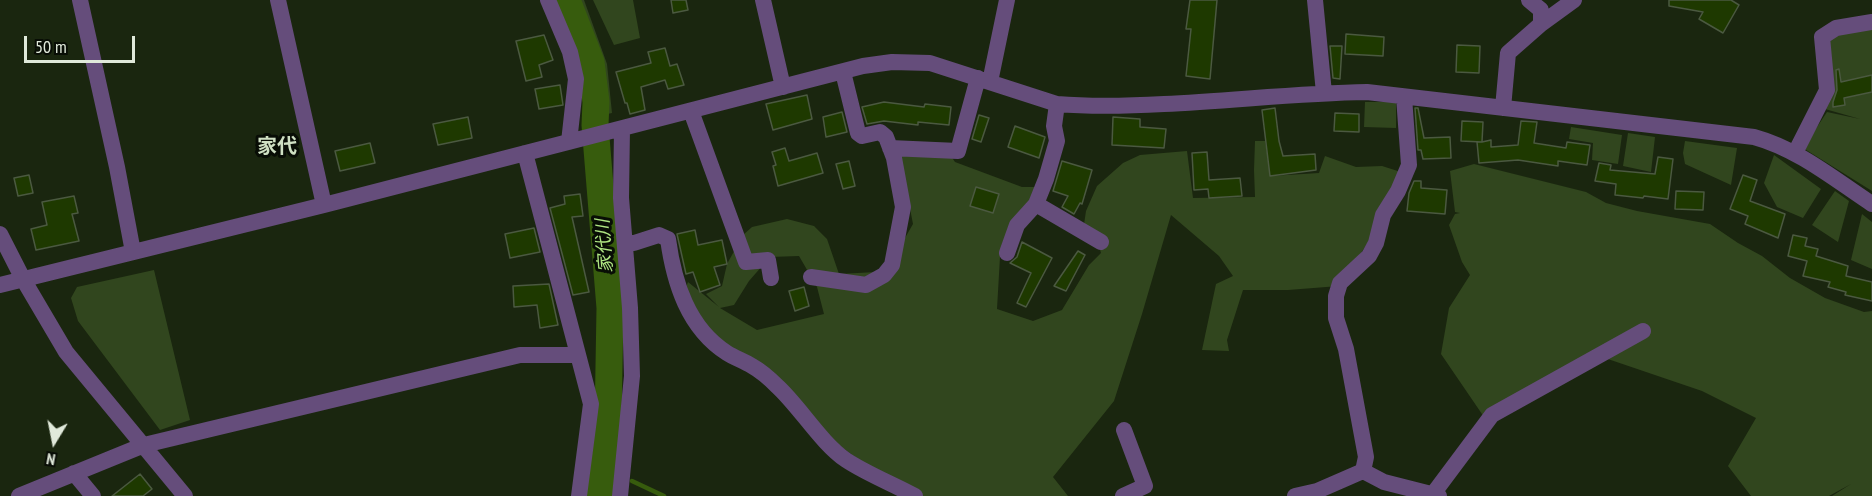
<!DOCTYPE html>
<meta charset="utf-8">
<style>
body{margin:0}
#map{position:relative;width:1872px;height:496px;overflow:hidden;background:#1a260f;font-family:"PT Sans Narrow",sans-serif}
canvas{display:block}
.north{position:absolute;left:24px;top:412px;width:60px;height:60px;-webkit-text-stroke:4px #080d05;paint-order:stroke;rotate:190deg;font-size:16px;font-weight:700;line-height:24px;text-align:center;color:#e0e9da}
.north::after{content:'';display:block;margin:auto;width:21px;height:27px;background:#e0e9da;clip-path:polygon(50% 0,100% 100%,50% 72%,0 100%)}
.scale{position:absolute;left:24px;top:36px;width:111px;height:27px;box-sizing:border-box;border:3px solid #e0e9da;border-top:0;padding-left:8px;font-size:18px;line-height:21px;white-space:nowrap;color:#e0e9da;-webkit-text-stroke:4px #080d05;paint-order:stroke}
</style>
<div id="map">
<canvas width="1872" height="496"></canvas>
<div class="north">N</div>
<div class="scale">50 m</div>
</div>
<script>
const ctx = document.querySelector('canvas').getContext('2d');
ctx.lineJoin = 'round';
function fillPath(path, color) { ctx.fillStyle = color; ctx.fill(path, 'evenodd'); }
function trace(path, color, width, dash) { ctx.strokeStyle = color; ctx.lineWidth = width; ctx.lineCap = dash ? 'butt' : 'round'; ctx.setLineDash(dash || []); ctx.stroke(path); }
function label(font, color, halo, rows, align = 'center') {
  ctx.font = font + ' "PT Sans Narrow","Noto Sans JP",sans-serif'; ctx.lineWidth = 6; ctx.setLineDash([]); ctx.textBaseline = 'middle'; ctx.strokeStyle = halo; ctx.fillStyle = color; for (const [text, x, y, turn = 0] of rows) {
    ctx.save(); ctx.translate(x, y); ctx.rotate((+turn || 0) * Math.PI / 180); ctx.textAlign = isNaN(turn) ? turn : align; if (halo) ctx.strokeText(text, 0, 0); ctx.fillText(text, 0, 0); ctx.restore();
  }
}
fillPath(new Path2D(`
 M560,0h24l23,64 5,49 -9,2 -8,-35 -14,-2z
 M593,0h40l7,38 -26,7z
 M1872,21v170l-69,-43 24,-36 33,7 -42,-12 4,-70z
 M1365,102h31v26l-32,-1z
 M1571,127l51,8 -4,29 -26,-4 1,-17 -24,-4z
 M1628,133l27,4 -4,35 -28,-6z
 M1255,141h10l6,35 48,-3 6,-17 31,11 26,-1 22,7 -23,50 -42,63 -51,4h-45l-16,50 2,11 -27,-1 14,-66 17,-8 -14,-20 -48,-41 -29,99 -28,87 -61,76 15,19h-149l-49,-28 -58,-43 -86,-73 -44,-55 6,-15 31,25 -13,-13 16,-8 5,-22 16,-29 9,-8 35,-8 27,7 13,13 12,35 37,-2 7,4 30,-52 -14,-72 52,4 4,6 67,25h14l-4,14 -18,23 -14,33 -3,52 36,12 29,-11 27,-45 12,-12 -2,-7 -16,-15 3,-20 11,-25 26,-23 17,-8 47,-4 6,47 62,-1 -1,-27zM799,256l18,31 7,27 -67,16 -37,-22 14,-3 15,-24 21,-24z
 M1685,141l52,7 -6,37 -46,-21 -2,-11z
 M1774,155l47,34 -18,29 -26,-11 -13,-24z
 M1474,164l112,28 20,11 31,8 73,13 28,19 24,13 28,22 35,20 39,14 8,-1v185h-40l19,-12 -22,12h-78l-23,-30 28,-48 -54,-27 -103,-35 -115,61 -43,-63 8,-46 21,-33 -8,-13 -13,-37 6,-11 5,-1 -5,-1 -5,-41z
 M1835,191l14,10 -11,41 -26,-17z
 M1862,214l10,8v47l-21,-9z
 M154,270l36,150 -30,10 -82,-109 -7,-23 6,-11z`), '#31461e');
trace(new Path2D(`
 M602,475l11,1
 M632,481l32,15`), '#375c0d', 4.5);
trace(new Path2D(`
 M567,0l24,62 5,40 -1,23 15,183 -2,116 -9,72`), '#375c0d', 27);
const building = new Path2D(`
 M671,0h15l2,10 -15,3z
 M1190,0h27l-7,79 -24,-3 5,-47h-5z
 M1669,0h62l8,5 -16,28 -24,-14 4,-7 -34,-6z
 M1346,34l38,3 -1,19 -38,-2z
 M544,35l9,25 -14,5 3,12 -16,4 -10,-40z
 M1457,45l23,1 -1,27 -23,-1z
 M1330,46h12l-2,33 -7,-1z
 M665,48l5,18 7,-2 7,21 -16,4 -3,-9 -24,7 4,23 -15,4 -3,-11h-2l-9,-31 35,-9 -3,-11z
 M1839,69l2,13 31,-7v17l-28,6 1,7 -12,2v-5l4,-12 -1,-20z
 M560,85l3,20 -24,4 -4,-20z
 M807,95l5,24 -39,11 -7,-26z
 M884,102l40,5 1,-3 26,3 -2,18 -31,-3v3l-34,-4 -17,3 -5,-17z
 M1275,108l4,33 4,15 32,-2 1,16 -46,6 -8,-66z
 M1415,108h3l6,30 26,-1 1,21 -28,1 -2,-9h-3z
 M842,112l5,20 -21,5 -3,-20z
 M1335,113l24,1v18l-25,-1z
 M979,115l10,3 -8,24 -9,-3z
 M468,117l4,21 -34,7 -5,-21z
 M1113,117l27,2v8l26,2 -2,19 -52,-3z
 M1462,121l21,1 -1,20 9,-2v7l27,-2 3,-24 16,1 -3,21 32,5 1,-6 23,3 -3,20 -29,-4v5l-40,-6 -39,3 -2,-21h5l-21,-1z
 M1015,126l30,11 -6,21 -31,-11z
 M370,143l5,20 -35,8 -5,-20z
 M785,148l4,13 28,-8 6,20 -45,13 -5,-20 3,-1 -4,-13z
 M1207,152l2,28 31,-2 2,18 -33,2 -1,-9 -14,1 -2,-37z
 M1658,157l15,2 -5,40 -24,-3 -1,2 -28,-3 1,-11 -21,-3 4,-18 12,2 -1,5 45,4z
 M849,161l6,25 -12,3 -7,-25z
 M1062,161l30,9 -10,34 -2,-1 -6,11 -12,-7 6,-11 -15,-5z
 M29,175l4,18 -15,3 -4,-18z
 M1743,175l14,5 -7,21 35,13 -7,24 -33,-14 3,-8 -18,-7z
 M1414,181h7v7l26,2 -2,24 -38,-3 2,-18z
 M976,187l23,7 -6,19 -23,-7z
 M1676,191l28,1 -1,18 -28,-1z
 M580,194l3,22 -11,1 17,75 -16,3 -23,-87 15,-4 -1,-8z
 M74,196l4,17 -6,1 7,27 -43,9 -5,-21 16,-4 -5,-23z
 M534,228l6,24 -30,6 -5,-24z
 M695,230l3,15 24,-5 5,24 -13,3 6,18 -20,7 -7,-20 -7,2 -9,-40z
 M1793,235l14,3 -2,8 13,3 -2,7 32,10 -2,10 26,6v19l-27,-6 1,-3 -18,-5 2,-5 -27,-6 4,-15 -19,-5z
 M1022,242l30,16 -26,49 -9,-4 14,-30 -21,-10 7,-6z
 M1078,251l7,4 -19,36 -12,-5z
 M549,284l9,41 -18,3 -3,-23 -23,2 -1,-21z
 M804,287l5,19 -14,5 -6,-20z
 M140,474l12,15 -9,7h-31z`);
fillPath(building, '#1e3900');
trace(building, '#4b5940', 1.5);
trace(new Path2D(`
 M80,0l37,167 16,85
 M278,0l46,205
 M548,0l22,52 6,27 -7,63
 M763,0l20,87
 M1315,0l9,93
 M1529,0l12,10v14
 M990,82l17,-82
 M1503,108l5,-55 33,-29 33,-24
 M691,111l55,151 22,-2 3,18
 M890,148l68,3 20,-73
 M525,153l66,251 -12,92
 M1795,153l32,-63 -5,-53 14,-9 36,-6
 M1036,204l65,38
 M0,234l23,45 43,73 119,144
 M625,243h9l25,-8 9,4c6,44 20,89 59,114 8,5 17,8 25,13 9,5 18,13 25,20 23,21 44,57 69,74 21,14 47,24 69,36
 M1007,253l10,-28 19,-21 10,-25 11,-38 -3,-15 3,-22
 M811,277l55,8 18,-10 8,-10 11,-58 -9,-49 -8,-21 -6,-5 -18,4 -4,-3 -15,-61
 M0,285l324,-80 539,-139 29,-4 38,1 127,41c36,3 71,2 107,0 68,-3 135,-11 203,-12l387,45c44,12 80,42 118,67
 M1363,471l21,11 55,14
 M74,473l19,23
 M1433,494l59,-79 151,-84
 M19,496l125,-51 376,-90h57
 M620,496l12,-120 -2,-68 -9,-110 1,-69
 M1123,496l22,-10 -21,-56
 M1295,496l22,-5 46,-20 3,-14 -20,-108 -10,-31v-22l4,-13 29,-27 7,-13 7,-28 15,-24 11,-26 -5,-68`), '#654d7b', 16);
label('italic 18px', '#afe682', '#080d05', [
 ["家代川",605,246,-94]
]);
label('bold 20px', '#cfe0c3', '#080d05', [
 ["家代",277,147]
]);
</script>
